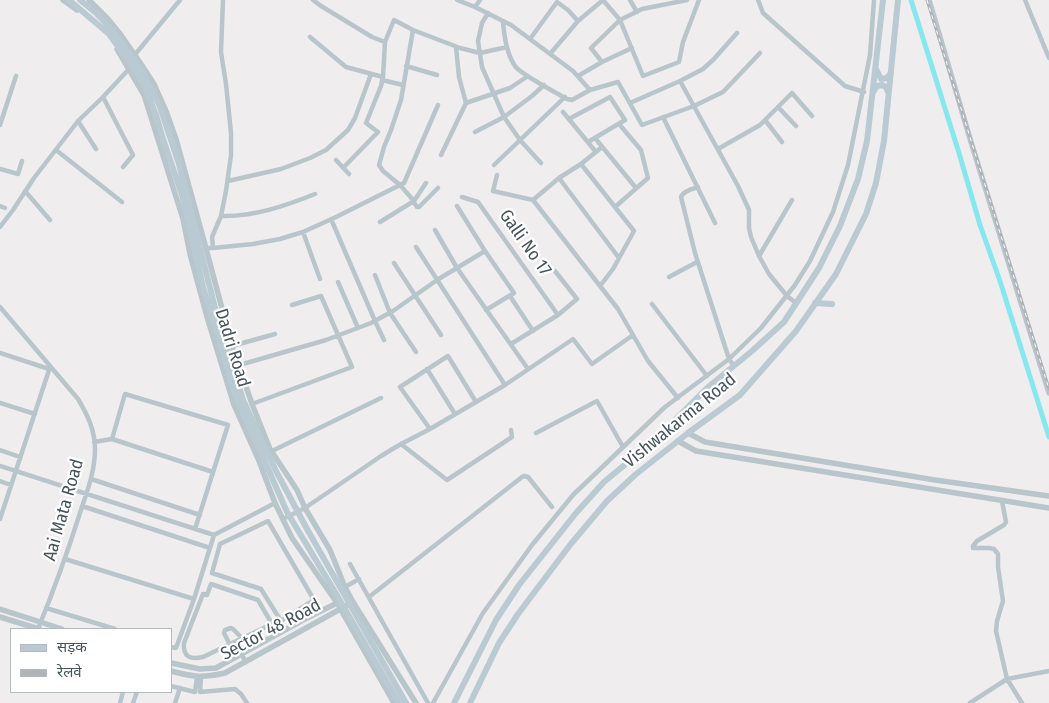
<!DOCTYPE html>
<meta charset="utf-8">
<style>
body{margin:0}
#map{position:relative;width:1049px;height:703px;overflow:hidden;background:#f0edee;font-family:"Fira Sans Condensed","Noto Sans Devanagari",sans-serif}
canvas{display:block}
.legend{position:absolute;left:10px;top:628px;width:162px;height:65px;box-sizing:border-box;background:#fff;border:1px solid #b5bbbd;margin:0;padding:6px 9px;list-style:none;font-size:15px;color:#45545b}
.legend li{display:flex;align-items:center;gap:10px;height:25px}
.legend b{width:25px;border:1px solid #b5bbbd}
</style>
<div id="map">
<canvas width="1049" height="703"></canvas>
<ul class="legend">
<li><b style="height:6px;background:#bacad2"></b>सड़क</li>
<li><b style="height:6px;background:#afb4b8"></b>रेलवे</li>
</ul>
</div>
<script>
const ctx = document.querySelector('canvas').getContext('2d');
ctx.lineJoin = 'round';
function trace(path, color, width, dash) { ctx.strokeStyle = color; ctx.lineWidth = width; ctx.lineCap = dash ? 'butt' : 'round'; ctx.setLineDash(dash || []); ctx.stroke(path); }
function label(font, color, halo, rows, align = 'center') {
  ctx.font = font + ' "Fira Sans Condensed",sans-serif'; ctx.lineWidth = 4.5; ctx.setLineDash([]); ctx.textBaseline = 'middle'; ctx.strokeStyle = halo; ctx.fillStyle = color; for (const [text, x, y, turn = 0] of rows) {
    ctx.save(); ctx.translate(x, y); ctx.rotate((+turn || 0) * Math.PI / 180); ctx.textAlign = isNaN(turn) ? turn : align; if (halo) ctx.strokeText(text, 0, 0); ctx.fillText(text, 0, 0); ctx.restore();
  }
}
trace(new Path2D(`
 M911,0l48,153 21,72 20,56 49,156`), '#86e8ee', 5);
trace(new Path2D(`
 M313,0l8,6 51,31 13,5 -2,35 -2,9 -15,37 12,9 -35,36
 M457,0l18,7 36,18 62,46 17,19 28,-8 24,43 52,-19 29,-14 37,-39
 M630,0l7,12
 M758,0l5,13 82,73 19,6
 M1025,0l24,58
 M475,7l5,-7
 M488,13l-6,10 -4,18 4,26 22,50 16,23 21,23
 M503,21c1,15 3,32 12,45 5,8 42,27 52,33l5,1 18,-10
 M578,21l25,-21 17,20 23,56 36,-14 4,-20 16,-42
 M413,30l-12,70 -10,30 -7,17 -5,18 4,6 17,14 14,16
 M310,37l36,30 37,10
 M530,39l27,-37 11,8 10,11 -28,33
 M385,42l9,-22 19,10 47,18 20,5 27,-6
 M456,47l3,30 7,26
 M133,57l47,-57
 M602,62l-11,-14 29,-28 22,-11 45,-9
 M406,66l31,9
 M578,76l24,-14 30,-14
 M382,80l21,5
 M680,81l58,105 11,24v18l2,9 8,19 10,18 18,22 9,7
 M103,97l30,58 -10,12
 M630,103l50,-22 23,-12 10,-9 24,-27
 M778,107l18,19
 M563,112l33,40
 M663,117l52,106
 M569,119l41,-22 15,23 -37,22
 M765,120l17,22
 M78,121l18,28
 M0,125l16,-49
 M475,132l29,-15 28,-21 12,-11
 M595,138l41,50
 M718,149l42,-24 32,-32 20,23
 M56,150l66,52
 M441,155l25,-52 44,-15 18,-12
 M336,160l13,14
 M581,164l53,67 -21,38 -13,17
 M494,165l71,-68
 M0,169l18,5 4,-13
 M497,175l-4,16 40,9 85,109 30,52 30,37
 M559,178l60,80
 M228,181l53,-12 29,-11 16,-8 22,-20 7,-12 16,-44
 M698,187c-6,2 -15,4 -17,10l14,56 34,106 5,7
 M25,191l25,29
 M462,197l16,5 80,113
 M533,200l26,-22 22,-14 21,-17
 M413,201l4,6h2l19,-19
 M0,206l5,2
 M457,206l28,45 29,42 -28,17
 M615,207l33,-29 -7,-28 -22,-26
 M221,216c32,1 64,-10 94,-22
 M331,219l44,102 9,19
 M380,222l34,-21 12,-18
 M0,227l13,-17 21,-32 44,-57 25,-24 26,-28
 M435,230l22,38 71,101
 M303,232l17,47
 M416,247l89,138
 M205,248h8l40,-4 27,-5 23,-7 33,-15 68,-34 34,-78
 M213,248l-1,-11 9,-21 5,-25 5,-36v-22l-5,-49 -5,-32 2,-52
 M759,256l33,-56
 M394,263l47,72
 M375,275l15,38 26,39
 M669,277l28,-15
 M338,282l20,46
 M510,296l23,35
 M652,304l55,72
 M0,307l78,92c9,15 17,31 17,50 0,24 -9,45 -16,67 -12,38 -26,76 -41,113
 M511,344l47,-29 19,-16 -22,-28
 M232,346l43,-12
 M0,353l49,16
 M236,366l90,-26 45,-17 22,-12 44,-31 48,-29
 M427,369l28,45
 M0,403l35,11
 M252,404l100,-37 -31,-71 -29,9
 M430,429l-30,-42 48,-31 28,46
 M536,433l61,-32 26,46
 M112,439l13,-45 103,31 -33,104
 M94,442l18,-3 101,33
 M401,444l46,36 65,-43 -1,-7
 M0,450l20,7
 M272,451l109,-53
 M0,466l214,69 61,-32
 M91,479l109,36
 M0,481l11,4
 M1002,501l4,21 -2,3 -27,16 -4,5v2h16l5,1 4,5v13l5,34 -6,20 -1,10 11,48 15,24
 M82,506l128,42
 M0,519l50,-152
 M283,519l22,-11 76,-52 20,-12 29,-15 75,-44 68,-46 19,25 41,-29
 M268,521l46,79 -33,21 -20,-32 -49,-16 8,-29z
 M65,559l129,40
 M350,564l78,139
 M211,584l47,16 14,24 -69,33c-13,3 -20,0 -19,-14l19,-49 4,1z
 M345,587l14,-8
 M369,597l153,-120 2,-1 4,1 24,30
 M46,608l69,21
 M235,643l11,19
 M230,645l-6,-12 1,-3 6,-2 2,1 10,10
 M171,647l5,1 18,-49 20,-64
 M201,677l-1,15 35,-3 6,5 6,9
 M171,686l24,6 2,-15
 M120,703l3,-11
 M133,703l4,-11
 M175,703l5,-15
 M433,703l50,-90 49,-68 41,-50 92,-88 64,-48 32,-31 34,-43 15,-24 23,-49 15,-47 22,-110 4,-55
 M970,703l37,-24 42,-8`), '#b8c5cb', 4.5);
trace(new Path2D(`
 M63,0l14,10
 M89,0l19,19 13,16 20,29 13,20 12,27 10,28 28,102 28,105 20,58 18,45 27,41 8,18 25,42 15,37 8,15 63,101
 M929,0l42,142 78,251
 M117,49l27,46 39,124 7,35 17,63 27,88 25,56 16,42 17,35 45,65 57,100
 M688,433l17,9 230,38 114,16
 M678,441l18,10 353,57
 M0,609l62,20
 M0,617l39,12
 M171,663l29,6 16,-1 87,-48 36,-18
 M171,671c22,6 32,7 54,2l128,-71`), '#b8c5cb', 5.5);
trace(new Path2D(`
 M69,0l40,34 33,46 14,35 8,27 18,53 21,92 32,107 52,118 51,85 61,106
 M80,0l16,13 17,18 29,40 18,36 19,57 37,148 27,88 33,71 31,58 99,174
 M876,69l5,10 6,-1 3,-4
 M873,92l4,-6 5,-1 4,2 2,5
 M815,303l17,1
 M454,703l42,-83 23,-35 57,-72 28,-31 53,-44 50,-50 45,-37 32,-29 35,-54 21,-42 18,-47 9,-38 16,-141
 M470,703l29,-60 19,-29 52,-69 37,-44 28,-26 53,-42 52,-38 56,-64 40,-57 30,-60 10,-31 8,-42 14,-141`), '#bacad2', 6);
const rail = new Path2D(`
 M927,0l122,389`);
trace(rail, '#afb4b8', 3);
trace(rail, '#fff', 1, [4]);
label('18px', '#45545b', '#fff', [
 ["Galli No 17",525,243,55],
 ["Dadri Road",232,348,73],
 ["Vishwakarma Road",680,421,-39],
 ["Aai Mata Road",64,510,-74],
 ["Sector 48 Road",271,630,-28]
]);
</script>
